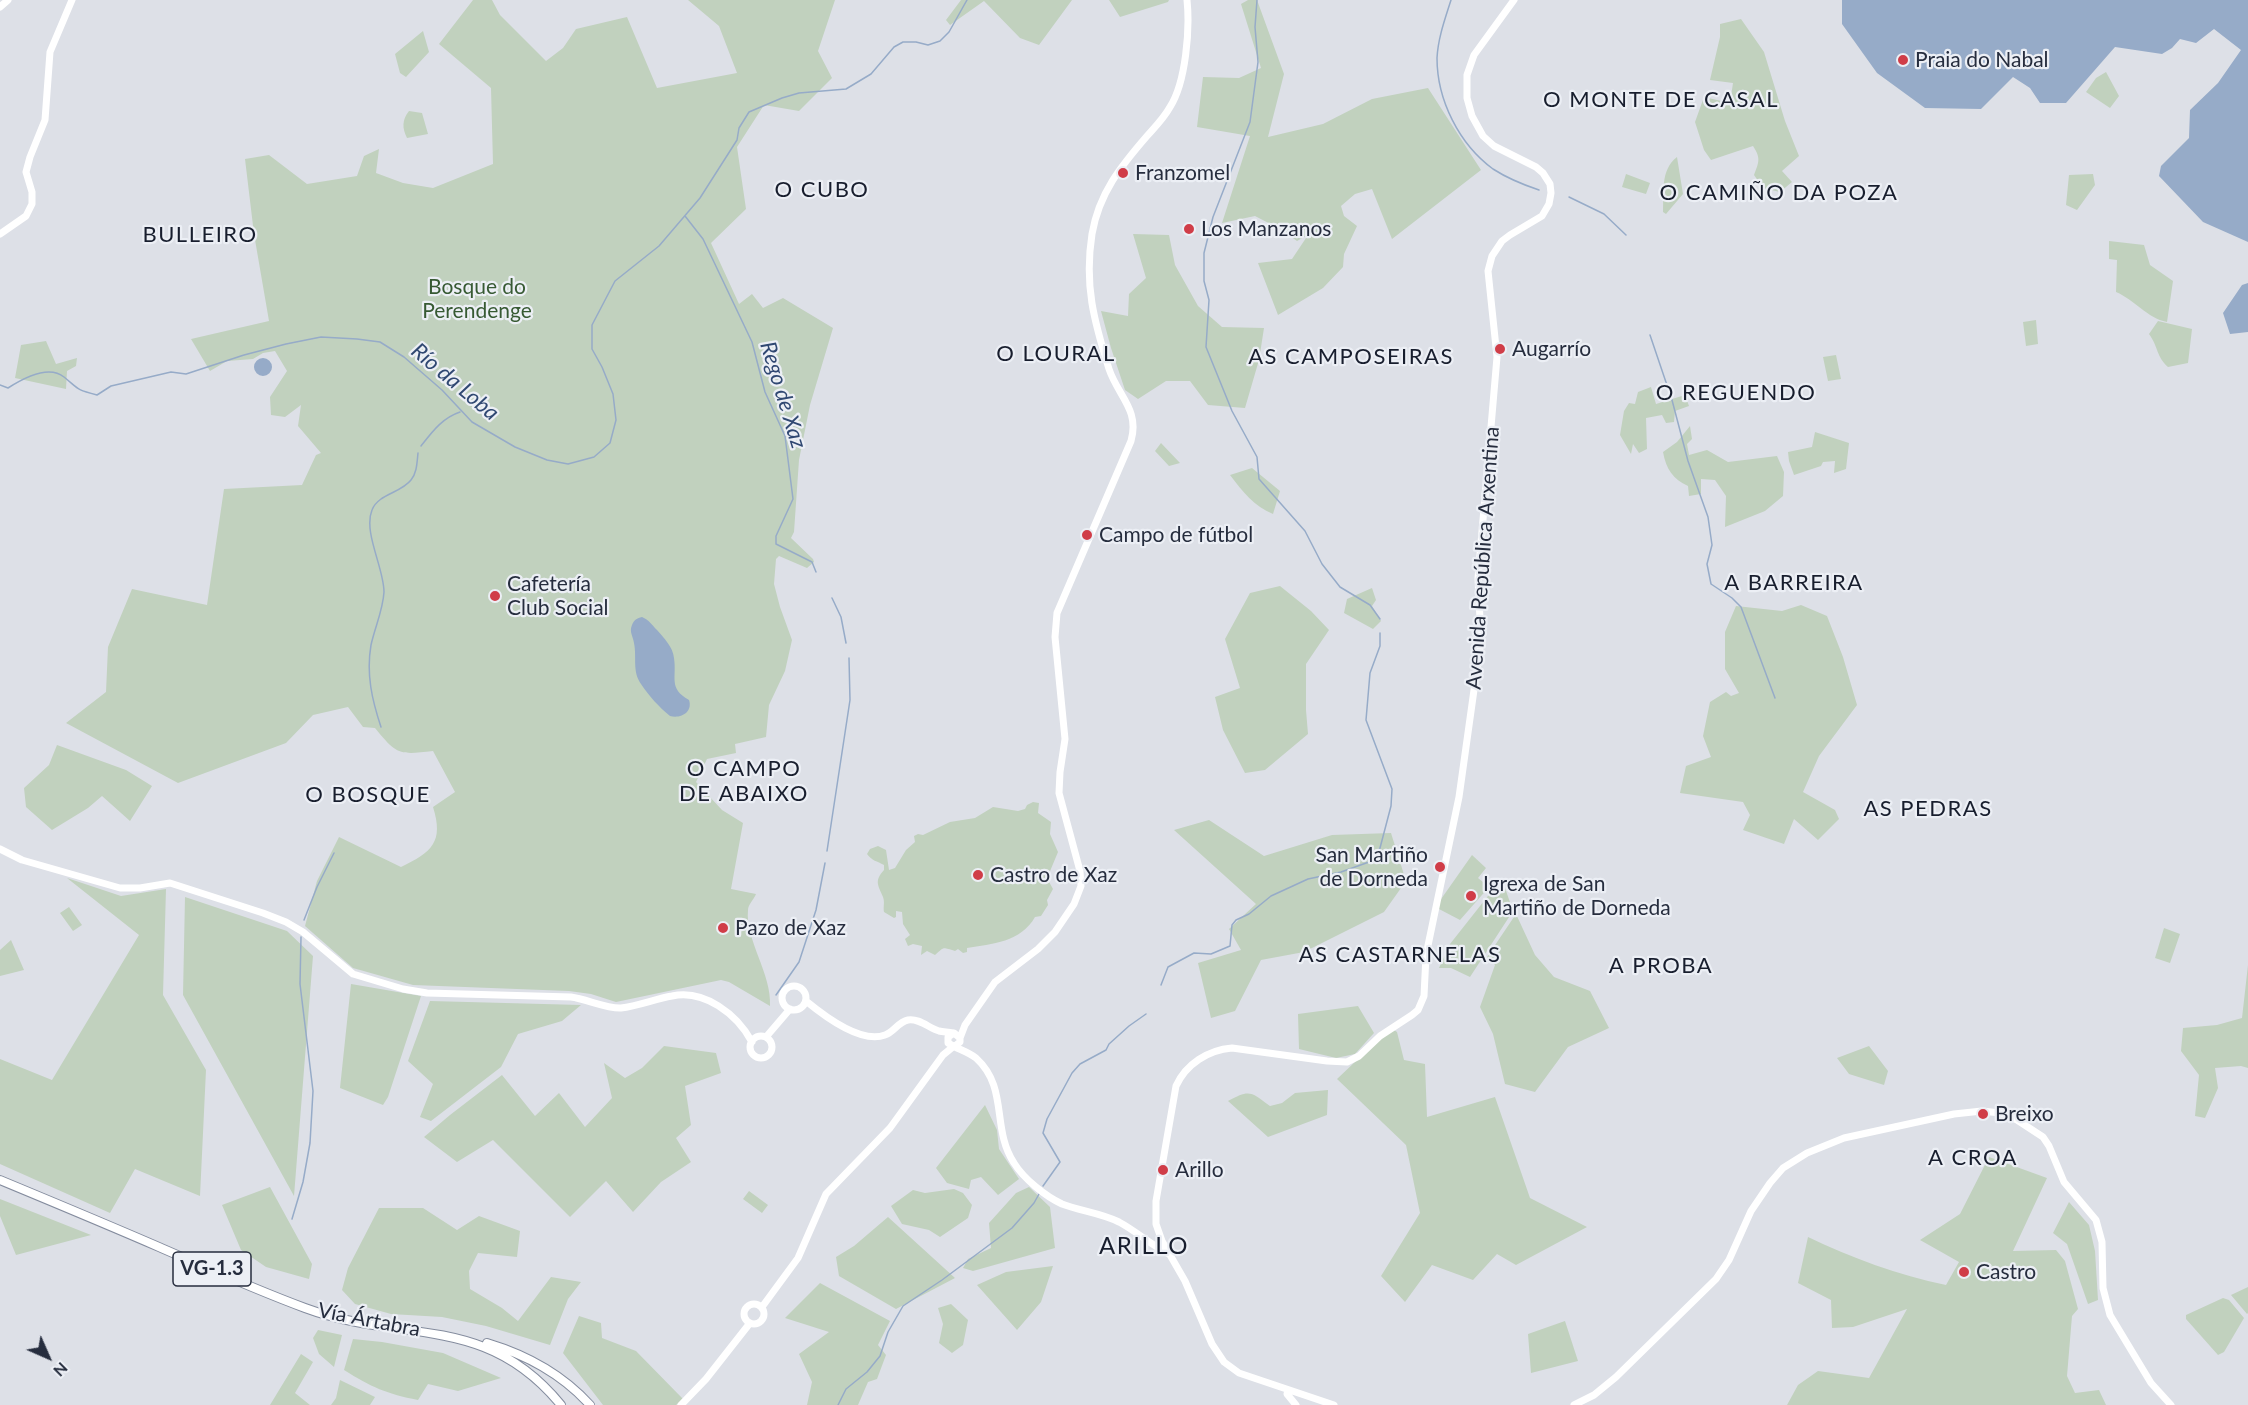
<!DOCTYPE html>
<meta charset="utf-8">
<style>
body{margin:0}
#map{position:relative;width:2248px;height:1405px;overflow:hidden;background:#dde0e7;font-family:Lato,sans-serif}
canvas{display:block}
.north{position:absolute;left:18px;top:1327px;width:60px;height:60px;-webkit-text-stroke:4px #eceff5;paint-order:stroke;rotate:135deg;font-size:16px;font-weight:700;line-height:24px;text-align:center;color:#262d3e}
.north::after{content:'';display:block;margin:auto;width:21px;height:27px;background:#262d3e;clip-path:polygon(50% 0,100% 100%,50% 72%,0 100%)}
</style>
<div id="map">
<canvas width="2248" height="1405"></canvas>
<div class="north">N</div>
</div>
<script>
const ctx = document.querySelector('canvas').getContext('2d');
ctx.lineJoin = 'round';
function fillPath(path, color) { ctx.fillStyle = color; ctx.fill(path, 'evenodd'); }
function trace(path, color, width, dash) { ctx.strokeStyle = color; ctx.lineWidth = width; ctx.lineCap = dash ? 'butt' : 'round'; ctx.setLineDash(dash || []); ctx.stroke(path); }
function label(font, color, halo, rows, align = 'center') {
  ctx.font = font + ' Lato,sans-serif'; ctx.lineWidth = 4.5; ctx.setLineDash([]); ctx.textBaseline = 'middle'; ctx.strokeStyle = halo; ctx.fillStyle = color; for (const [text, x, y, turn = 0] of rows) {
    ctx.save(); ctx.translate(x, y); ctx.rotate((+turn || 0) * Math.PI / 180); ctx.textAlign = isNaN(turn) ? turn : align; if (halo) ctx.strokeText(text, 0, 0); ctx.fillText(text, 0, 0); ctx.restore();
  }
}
fillPath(new Path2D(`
 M473,0h19l8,15 46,46 17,-13 13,-19 51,-12 30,71 80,-15 -18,-47 -31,-26h147l-17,51 14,27 -33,33 -35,-6 -27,42 9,62 -35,34 28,61 13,-10 11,14 20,-10 50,30 -23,77 -11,55 -5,72 -3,6 22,21 1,3 -7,6 -28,-12 -3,3 -2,25 6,23 12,33 -7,31 -16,34 -3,32 -31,7 1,9 -29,6 -11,23 26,28 21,13 -12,66 25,5c-2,5 -8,11 -8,16 -3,30 24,64 22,96l-41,-24 -8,-2 -105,22 -25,-8 -22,-3 -156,-6 -60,-17 -48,-42 12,-45 22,-44 62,30c31,-15 43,-25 32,-60l22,-15 -22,-41c-34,4 -36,4 -58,-23l-12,-1 -15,-20 -35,8 -27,28 -108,40 -112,-60 40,-31 2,-45 24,-58 75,16 17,-116 78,-4 14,-30 5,-2 -23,-27 3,-21 -16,12 -14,-2 -1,-18 17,-26 -12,-20 -12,2 -10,6 -26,2 -17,10 -19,-32 78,-18 -15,-87 -9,-75 24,-4 38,29 50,-8 7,-20 15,-7 -3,24 27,10 30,5 60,-24 -2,-76 -52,-44z
 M961,0h111l-33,45 -19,-7 -36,-37 -34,24 -4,-5z
 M1109,0h60l-1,2 -48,15z
 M1248,0h9l27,74 -16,63 55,-13 49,-25 56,-11 53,82 -89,69 -20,-50 -17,5 -14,12 3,10 13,10 -13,28 -1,13 -20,21 -45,27 -20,-52 34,-4 16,-24 -11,6 -15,-11 -27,-14 -33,7 28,-87 -53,-9 6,-50 36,1 22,-10 -20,-64z
 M1741,19l23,33 21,69 14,35 -17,15 10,11 -12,10 -17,-4 -9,-13c5,-13 7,-17 -1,-29l-42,14 -7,-10 -9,-28 9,-25 26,6 3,-20 -23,-3 10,-43v-13z
 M423,31l6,21 -23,25 -6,-4 -5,-19z
 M2106,72l13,24 -9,12 -24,-16 10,-14z
 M409,111l13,2 6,21 -21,4c-5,-10 -5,-18 2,-27z
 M1677,157l6,37 -17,20 -3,-2c1,-19 -3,-42 14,-55z
 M1626,174l24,9 -4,11 -24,-7z
 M2093,174l2,11 -18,25 -11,-5 3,-30z
 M1133,234l36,1 6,30 23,41 24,21 42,1 -5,32 -14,48 -37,-3 -18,-24h-24l-28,18 -13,-9 -14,-42 -10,-37 27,5 1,-22 17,-16z
 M2109,241l35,4 6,20 23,16 -6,41c-20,-4 -32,-22 -51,-30l1,-32 -8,-1z
 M2036,320l2,24 -12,2 -3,-24z
 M2158,321l34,8 -4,34 -20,4c-12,-11 -9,-19 -19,-33z
 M46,341l10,23 21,-6 -1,8 -9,5 -1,18 -51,-11 6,-33z
 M1836,355l5,24 -13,2 -5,-24z
 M1651,387l5,17 29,-9 4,11 -14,5 -1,11 -8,1 -4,-8 -16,3 1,31 -8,4 -6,-9 -2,10 -11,-19 4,-24 5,-8 6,1 3,-12z
 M1690,426l2,13 -5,5 2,11 18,-5 21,12 49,-6 7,16 -1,24 -18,15 -40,16 1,-31 -11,-16 -14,-1v15l-12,2 -1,-10c-15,-7 -22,-17 -25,-34l14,-10z
 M1815,432l34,11 -3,26 -12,4 1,-12 -12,1 -2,4 -27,9 -5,-14 -1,-9 24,-5z
 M1161,443l19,20 -11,3 -14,-15z
 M1252,468l28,23 -7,23c-19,-8 -30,-22 -43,-39z
 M1280,586l31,25 18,19 -23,34v46l2,24 -43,36 -20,3 -22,-43 -8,-33 25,-9 -15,-49 25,-46z
 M1372,588l4,12 -4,6 9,15 -8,8 -29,-16 3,-14z
 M1801,605l26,11 16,41 14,48 -38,51 -16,36 32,18 4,9 -21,21 -24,-21 -10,25 -41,-14 7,-15 -7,-13 -63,-9 6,-27 25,-9 -8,-21 7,-34 16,-10 5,4 8,-3 -14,-24v-37l11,-26 46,5z
 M57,745l69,25 26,16 -22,35 -28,-25 -14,12 -36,22 -26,-23 -2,-19 25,-23z
 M1033,802l6,1 -1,10 13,9 -1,12 8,18 -10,24v4l5,9 -6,11 1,5 -7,11 -6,1c-14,25 -43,27 -68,31v4l-4,1 -5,-4 -3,2c-14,-4 -10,-4 -20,4l-8,-4 -6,4 1,-9 -9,-2 -5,2 -3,-7 5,-4 -7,-11 -1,-12 -6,-1v6l-2,1 -10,-6c-1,-5 1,-10 -1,-15 -5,-12 -9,-16 1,-27v-5c-7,-4 -12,-4 -17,-11l3,-5 8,-3 8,4 3,20 6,-2 11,-18 9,-8 -1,-6 4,-2 5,1 27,-13 25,-4 18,-11 25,4 7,-2 2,-4z
 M1209,820l55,36 68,-21 59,-2 15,48 -22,31 -80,40 -43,8 -26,51 -24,7 -13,-55 43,-13 -12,-21 27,-25 -82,-74z
 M1472,855l14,13 -8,10 11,9 -29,33 -21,-11v-7z
 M67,878l54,18 45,-7 -3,106 43,75 -6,126 -65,-27 -25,44 -110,-49v-105l52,21 87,-145z
 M1499,882l5,3 9,26 -43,66 -19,-9h-12l11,-24z
 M185,897l102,34 26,25 -19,240 -111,-201z
 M69,907l13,18 -9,6 -13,-18z
 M1516,914l19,41 19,22 36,14 19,37 -41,19 -33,45 -30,-8 -12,-50 -13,-27 15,-42 -8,-8z
 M2164,928l16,6 -10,29 -15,-5z
 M11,940l13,30 -24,6v-26z
 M2248,965v103l-7,-2 -26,2 3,20 -13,30 -10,-2 4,-41 -18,-24 2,-23 34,-3 25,-7z
 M351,984l70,12 -33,101 -5,8 -43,-17z
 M430,1001l151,4 -19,16 -44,13 -17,33 -70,54 -11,-4 13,-33 -25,-23z
 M1358,1006l16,27 -19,21 -19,4 -37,-9 -1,-35z
 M1394,1030l3,2 7,28 21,4 2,53 68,-20 35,101 57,29 -71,38 -19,-11 -24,26 -41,-15 -27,37 -24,-26 39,-63 -14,-68 -69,-66 39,-37z
 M664,1046l52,7 5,20 -36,13 6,39 -15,13 15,24 -30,20 -28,30 -27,-31 -36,36 -77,-77 -36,22 -33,-25 26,-22 52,-40 33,41 24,-23 26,34 27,-29 -8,-35 21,15 17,-10z
 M1869,1046l19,25 -4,14 -35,-11 -12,-16z
 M1328,1090l-1,25 -59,22 -40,-36c22,-12 23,-9 42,5l12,-3 13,-10z
 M985,1105l12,25 2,19 20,30 -21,16 -17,-18 -10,3 -2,9 -22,-6 -11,-15z
 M1989,1157l58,21 -34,73 43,-1 9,11 13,48 -6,7 -5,60 8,17 24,-3 7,15h-319l11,-20 20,-14 51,7 38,-69 -54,18 -21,1 -1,-28 -33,-17 10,-46c44,21 90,38 138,48l13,-23 -39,-22 40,-26z
 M270,1187l42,77 -3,15 -43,-12 -25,-17 -19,-45z
 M1029,1187l21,20 5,41 -82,23 -10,-3 5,-9 23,-11 -2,-25 27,-30z
 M954,1189l9,4 9,12 -4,13 -28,19 -11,-7 -27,-6 -11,-18 22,-16 12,3z
 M749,1191l19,14 -6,8 -19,-14z
 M0,1199l91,36 -75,20 -16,-39z
 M2069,1202l20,23 6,26 3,49 -10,4 -21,-60 -14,-11z
 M379,1208h44l34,22 22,-14 41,15 -3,26 -39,-4 -9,18 1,18 32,19 16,13 33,-44 30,5 -13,17 -18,46 -64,-19 -44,-9 -51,-3 -36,-10 -13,-14 6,-22z
 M888,1217l67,61 -59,31 -57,-33 -3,-19 18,-11z
 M1053,1266l-12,36 -24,28 -40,-45 29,-13z
 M820,1283l70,38 -12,24 8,10 -9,24 -9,3 -10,23h-51l5,-23 -13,-28 30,-22 -44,-14z
 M2248,1287v26l-1,1 -16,-19z
 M2223,1298l6,2 15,18 -20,34 -6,3 -32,-36v-4z
 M951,1304l17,16 -5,25 -11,8 -13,-10 4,-19 -5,-16z
 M579,1316l22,7 1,15 34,13 47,48 -7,6h-73l-40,-52z
 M1565,1321l13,40 -47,12 -3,-39z
 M318,1330l24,5 -8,32 -15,-13 -6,-16z
 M353,1339l29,3 61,11 58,25 -43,13 -30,-7 -10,16c-31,-6 -47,-13 -74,-30z
 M301,1354l12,8 -18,31 15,12h-40z
 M340,1380l35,17 -5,8h-39l5,-7z`), '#c1d1be');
fillPath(new Path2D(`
 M1842,0h406v242l-45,-20 -44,-46 2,-10 28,-28 1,-28 28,-27 23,-33 -27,-21 -18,14 -16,-4 -8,9 -10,6 -47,-7 -49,56h-26l-10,-15 -17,-11 -32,32 -56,-1 -48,-35 -35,-49z
 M2248,283v49l-18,2 -7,-21 19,-28z
 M254 367a9 9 0 1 1 18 0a9 9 0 1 1-18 0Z
 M642,617c7,3 10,8 15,13 7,8 16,17 17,28 3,20 -6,30 15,42 4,12 -8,19 -19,16 -11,-9 -21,-20 -29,-32 -9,-13 -4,-26 -7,-41 -1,-7 -5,-11 -2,-18 2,-5 5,-7 10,-8z`), '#96abc8');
trace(new Path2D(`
 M1257,0l-2,27 3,35 -8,60 -37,95 -9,36v28l5,19 -3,47 26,64 25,46 2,22 46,52 17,33 18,23 30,18 10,14
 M1451,0c-6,19 -13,38 -14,58 0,42 22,86 56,111 14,9 31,16 46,21
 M1569,197l35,17 22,21
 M685,216l18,23 49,103 13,50 20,44 8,63 -17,37v8l36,18 4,10
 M1650,335l22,65 16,61 20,56 4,28 -5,19 4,20 21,14 9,9 34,91
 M0,385l8,3c14,-9 40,-24 56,-11 16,13 11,12 33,18l14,-9 60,-14 15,2 58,-19 42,-11 35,-7 36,2 23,3 24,15 38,33 30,32 43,25 32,13 21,4 26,-7 16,-14 6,-23 -3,-26 -11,-27 -10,-18v-24l23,-44 44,-35 41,-48 37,-58 2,-12 10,-16 33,-14 17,-5 47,-4 25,-15 23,-27 9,-5h13l12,3 12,-4 9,-9 18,-32
 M421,446c11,-14 21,-28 39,-34
 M832,598l9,19 5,26
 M381,727c-9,-27 -15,-53 -10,-82 4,-18 12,-35 13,-53 0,-24 -21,-60 -12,-82 6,-16 29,-17 39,-30 6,-7 6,-18 7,-27
 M827,851l23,-151 -1,-42
 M304,920l13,-33 17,-34
 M1161,985l7,-18 26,-14 17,1 19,-8 2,-21 4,-5 13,-6 22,-18 37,-17 33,-7 28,-10 11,-14 11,-42 1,-17 -26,-69 4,-47 10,-27v-13
 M776,995l23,-33 17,-52 9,-47
 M1043,1186l17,-24 -17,-29 4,-14 25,-46 8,-9 26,-14 3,-6 20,-18 17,-12
 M292,1219l11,-37 7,-39 3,-52 -13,-107 1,-47
 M838,1405l8,-16 21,-17 13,-16 8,-24 15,-26 39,-26 70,-52 22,-25 5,-9`), '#96abc8', 1.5);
const highway = new Path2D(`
 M0,1180c53,22 106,44 159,67 48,21 97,43 146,61 97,36 180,4 256,97
 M487,1343c40,12 75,31 103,62`);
trace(highway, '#848c9e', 10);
trace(new Path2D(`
 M0,7l8,-7
 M0,234l26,-18 6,-12v-12l-6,-20 4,-15 15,-37 5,-68 22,-52
 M0,849l22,11 98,28h20l30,-5 93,30 23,9 17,10 50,42 50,15 24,4 144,4c15,2 37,12 50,11 17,-2 34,-9 51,-12 32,-7 65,18 80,46
 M782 998a12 12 0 1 1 24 0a12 12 0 1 1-24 0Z
 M806,1001c17,14 55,43 79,34 9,-3 13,-13 23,-15 11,-2 21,8 31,11 4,1 9,1 14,2
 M750 1047a11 11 0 1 1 22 0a11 11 0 1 1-22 0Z
 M766,1037l24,-28
 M960,1038l5,-13 30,-43 43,-33 17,-17 19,-28 7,-18 -1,-15 -21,-78 1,-21 5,-33 -10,-102 2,-24 74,-172c9,-31 -13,-45 -22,-72 -15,-48 -25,-84 -17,-135 7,-41 29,-68 55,-98 8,-9 17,-18 23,-29 16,-25 20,-78 17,-107
 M955,1046l5,-4v-4l-6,-5 -6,4v6c9,6 19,8 28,15 33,30 15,70 38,105 10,16 31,33 48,41 18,7 39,9 57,18 17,9 32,23 50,32
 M744 1314a10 10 0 1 1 20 0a10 10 0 1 1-20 0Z
 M762,1307l36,-49 28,-64 64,-66 53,-73 11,-9
 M1288,1390l-1,4 9,11
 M681,1405l25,-26 44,-56
 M1334,1405l-95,-32 -15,-11 -12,-18 -27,-63 -23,-40 -6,-17v-23l20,-115c10,-22 32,-36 56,-38l95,13 20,1 12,-6 21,-20 32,-21 6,-5 6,-14 2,-41 33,-158 22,-157 -3,-62 19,-221 -9,-86 4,-15 10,-15 8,-6 32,-19 7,-12 2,-11 -1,-9 -7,-11 -7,-6 -42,-21 -11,-10 -11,-20 -5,-18v-23l7,-20 40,-55
 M1574,1405l20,-10 22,-18 100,-98 13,-19 22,-49 19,-28 13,-15 24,-15 37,-15 110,-24 28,-3 18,2 17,7 26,17 6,9 15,36 32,38 6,22 1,46 7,27 41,68 20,22`), '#fff', 7);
trace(highway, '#fff', 8);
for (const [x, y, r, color] of [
 [1903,60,6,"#d03d48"],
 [1123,173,6,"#d03d48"],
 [1189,229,6,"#d03d48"],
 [1500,349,6,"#d03d48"],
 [1087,535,6,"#d03d48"],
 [495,596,6,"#d03d48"],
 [1440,867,6,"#d03d48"],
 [978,875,6,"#d03d48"],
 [1471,896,6,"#d03d48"],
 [723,928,6,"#d03d48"],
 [1983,1114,6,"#d03d48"],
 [1163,1170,6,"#d03d48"],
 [1964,1272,6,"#d03d48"]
]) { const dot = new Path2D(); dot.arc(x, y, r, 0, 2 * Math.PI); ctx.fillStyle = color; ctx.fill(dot); trace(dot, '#eceff5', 2); }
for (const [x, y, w] of [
 [212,1269,78]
]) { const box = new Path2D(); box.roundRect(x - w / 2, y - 17, w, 34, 4.5); ctx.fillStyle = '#eceff5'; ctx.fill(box); trace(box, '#262d3e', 1.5); }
label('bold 20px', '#262d3e', null, [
 ["VG-1.3",212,1269]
]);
label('21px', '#262d3e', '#eceff5', [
 ["Praia do Nabal",1915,60],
 ["Franzomel",1135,173],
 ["Los Manzanos",1201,229],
 ["Augarrío",1512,349],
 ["Campo de fútbol",1099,535],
 ["Cafetería",507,584],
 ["Club Social",507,608],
 ["San Martiño",1428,855,"right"],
 ["de Dorneda",1428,879,"right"],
 ["Castro de Xaz",990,875],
 ["Igrexa de San",1483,884],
 ["Martiño de Dorneda",1483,908],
 ["Pazo de Xaz",735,928],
 ["Breixo",1995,1114],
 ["Arillo",1175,1170],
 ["Castro",1976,1272]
], 'left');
label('21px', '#375a33', '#eceff5', [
 ["Bosque do",477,287],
 ["Perendenge",477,311]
]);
label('21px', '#262d3e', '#eceff5', [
 ["Avenida República Arxentina",1483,558,-86],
 ["Vía Ártabra",369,1320,11]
]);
ctx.letterSpacing = '1.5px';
label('22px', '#181e2e', '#eceff5', [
 ["O MONTE DE CASAL",1661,100],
 ["O CUBO",822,190],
 ["O CAMIÑO DA POZA",1779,193],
 ["BULLEIRO",200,235],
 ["O LOURAL",1056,354],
 ["AS CAMPOSEIRAS",1351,357],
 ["O REGUENDO",1736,393],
 ["A BARREIRA",1794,583],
 ["O CAMPO",744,769],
 ["DE ABAIXO",744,794],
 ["O BOSQUE",368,795],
 ["AS PEDRAS",1928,809],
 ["AS CASTARNELAS",1400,955],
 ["A PROBA",1661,966],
 ["A CROA",1973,1158]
]);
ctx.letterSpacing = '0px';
label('italic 22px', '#304872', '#eceff5', [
 ["Río da Loba",455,382,40],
 ["Rego de Xaz",783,395,73]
]);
ctx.letterSpacing = '1.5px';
label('24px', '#181e2e', '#eceff5', [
 ["ARILLO",1144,1246]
]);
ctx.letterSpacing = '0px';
</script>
